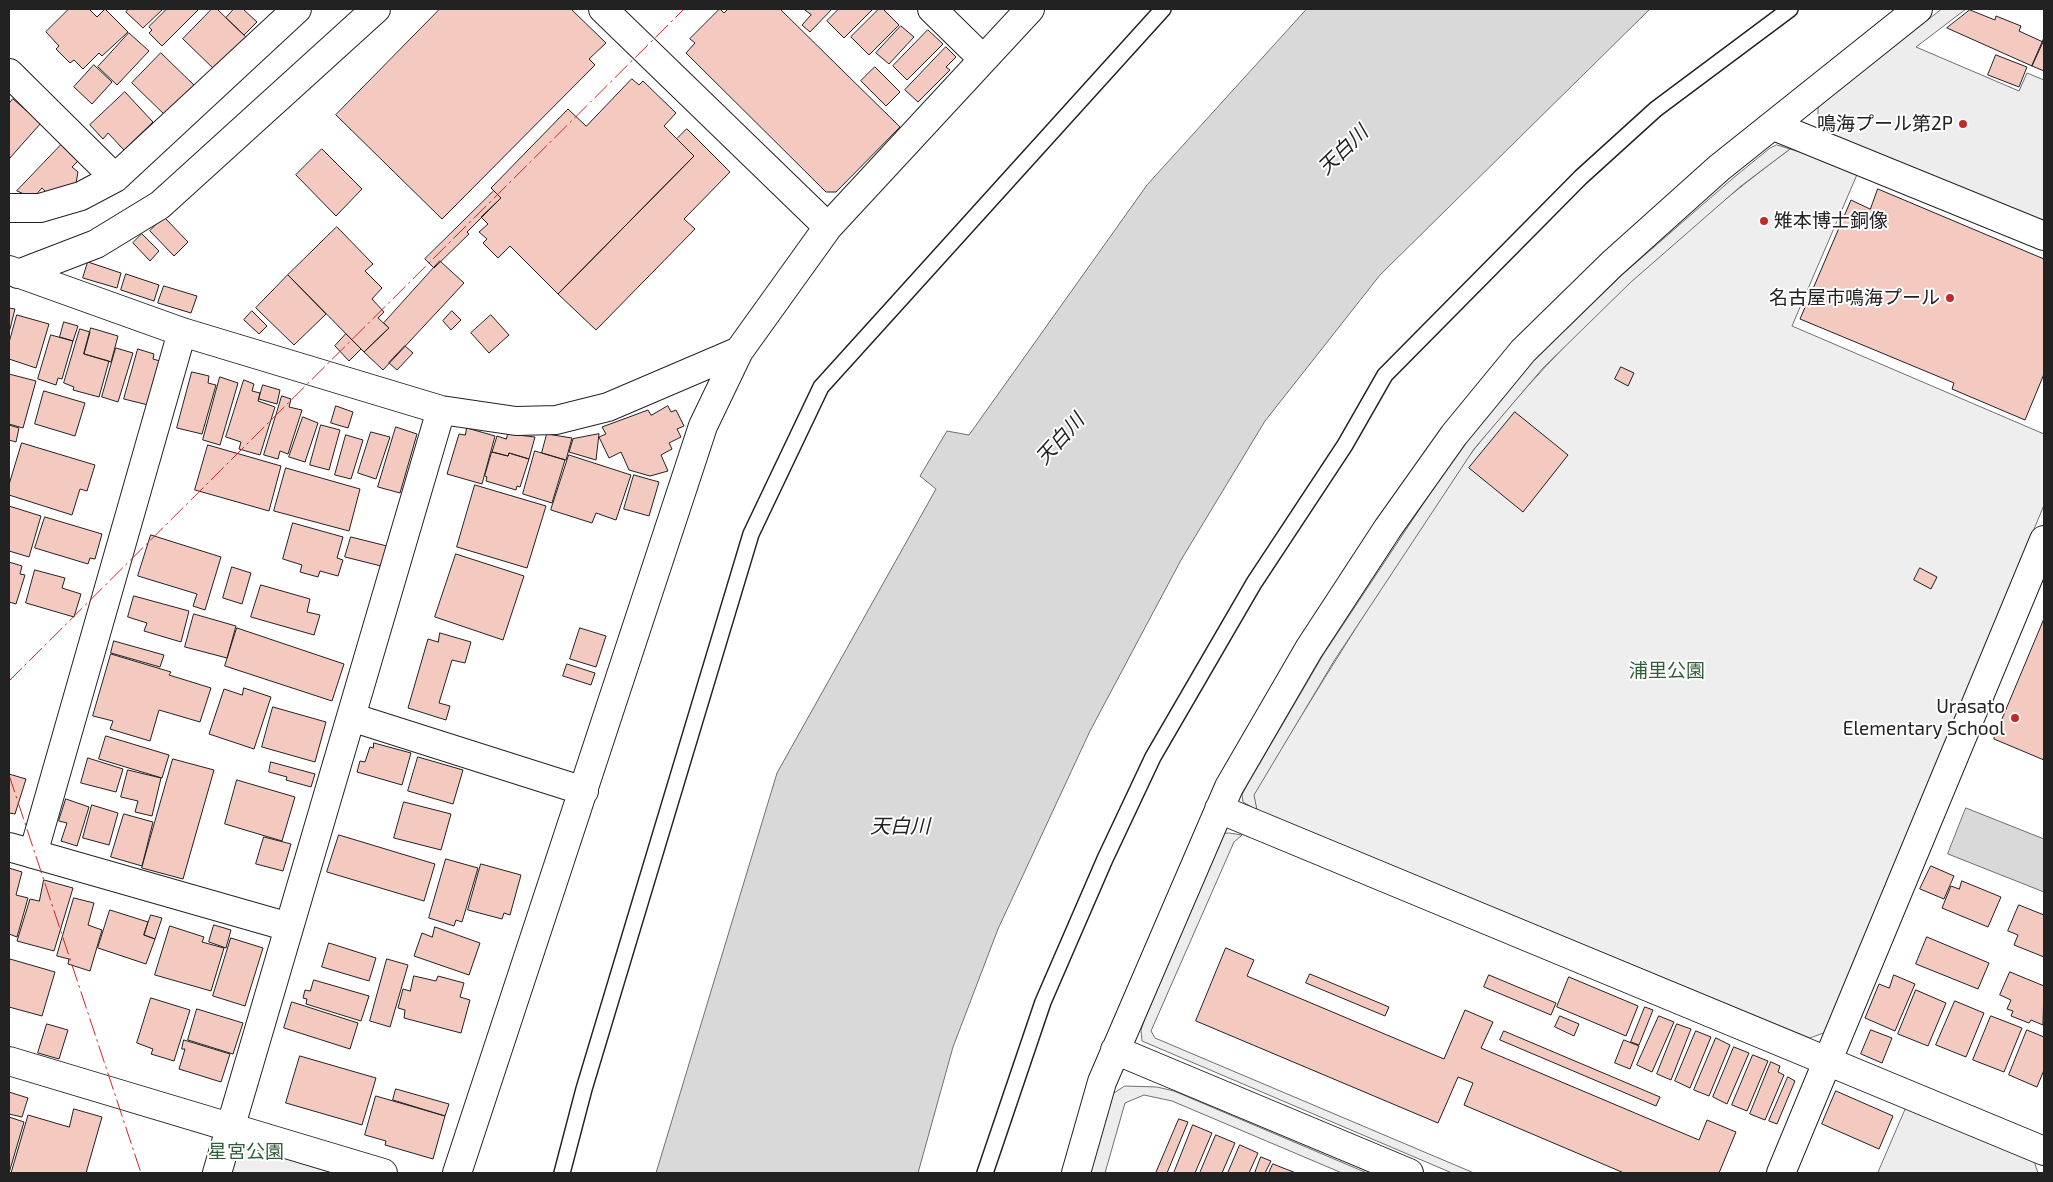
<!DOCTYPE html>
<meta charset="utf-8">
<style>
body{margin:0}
#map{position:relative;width:2053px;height:1182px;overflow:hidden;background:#fff;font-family:"Exo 2",sans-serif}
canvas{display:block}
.frame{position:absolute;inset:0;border:10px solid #222;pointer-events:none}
</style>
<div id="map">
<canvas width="2053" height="1182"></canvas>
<div class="frame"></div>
</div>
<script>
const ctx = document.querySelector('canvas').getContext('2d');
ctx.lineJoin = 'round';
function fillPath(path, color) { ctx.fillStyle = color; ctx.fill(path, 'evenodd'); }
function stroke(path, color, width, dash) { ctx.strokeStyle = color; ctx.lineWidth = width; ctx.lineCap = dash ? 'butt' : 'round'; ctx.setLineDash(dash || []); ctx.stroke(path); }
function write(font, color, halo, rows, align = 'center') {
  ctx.font = font + ' "Exo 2","Noto Sans JP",sans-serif'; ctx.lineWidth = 4; ctx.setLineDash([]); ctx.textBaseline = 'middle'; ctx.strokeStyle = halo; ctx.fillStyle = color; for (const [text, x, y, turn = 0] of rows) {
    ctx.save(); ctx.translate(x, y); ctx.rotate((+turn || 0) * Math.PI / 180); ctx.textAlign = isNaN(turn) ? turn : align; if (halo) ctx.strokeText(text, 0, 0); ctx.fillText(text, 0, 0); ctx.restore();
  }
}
const green = new Path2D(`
 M 1790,149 L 1859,170 L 1792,326 L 2044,434 L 2044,505 L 1826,1032 L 1810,1038 L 1257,810 L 1253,795 C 1300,717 1348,640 1397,563 C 1422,525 1447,483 1476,447 C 1566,335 1675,235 1790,149 Z
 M 231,1126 L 383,1173 L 217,1173 Z`);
const parking = new Path2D(`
 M 1942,9 L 1966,9 L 1916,47 L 2019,91 L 2027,73 L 2044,80 L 2044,225 L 1839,139 L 1827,132 L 1818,119 L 1818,107 L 1823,102 Z
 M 1777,145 L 1790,149 L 1741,186 L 1631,282 L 1543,368 L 1474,449 L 1334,661 L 1254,795 L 1257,810 L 1243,802 L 1242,795 L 1246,787 L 1323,655 L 1464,442 L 1532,362 L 1623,274 L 1732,179 L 1770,148 Z
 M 1229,833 L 1242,835 L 1234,842 L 1151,1031 L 1155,1038 L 1474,1173 L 1452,1173 L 1142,1041 L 1141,1030 L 1144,1021 L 1222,834 Z
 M 1125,1086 L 1157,1087 L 1174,1091 L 1367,1173 L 1342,1173 L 1172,1101 L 1144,1095 L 1125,1103 L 1105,1173 L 1090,1173 L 1113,1094 Z
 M 1906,1108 L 2034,1161 L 2038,1173 L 1878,1173 Z`);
const water = new Path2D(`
 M 1307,9 L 1650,9 L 1380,275 L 1265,421 L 1181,560 L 1090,731 L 998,929 L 953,1047 L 918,1173 L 656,1173 L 777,773 L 936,489 L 920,476 L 947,431 L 969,435 L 1147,185 Z
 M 1966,808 L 2044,839 L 2044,892 L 1948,854 Z`);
const building = new Path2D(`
 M 69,9 L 89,9 L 97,17 L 105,9 L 128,32 L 102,56 L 99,53 L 83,69 L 74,60 L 70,63 L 56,49 L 59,46 L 46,32 Z
 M 129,9 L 163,9 L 143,28 L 126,12 Z
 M 167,9 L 199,9 L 162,46 L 149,33 L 152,30 L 149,27 Z
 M 212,9 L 217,9 L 248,39 L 217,72 L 183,39 Z
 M 234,9 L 243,9 L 257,22 L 244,35 L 226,18 Z
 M 440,9 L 571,9 L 606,43 L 589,59 L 595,65 L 442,219 L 336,115 Z
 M 720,9 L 724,13 L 728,9 L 780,9 L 900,127 L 836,192 L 826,192 L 686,53 L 695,43 L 690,39 Z
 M 804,9 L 832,9 L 810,32 L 802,25 L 811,15 Z
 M 839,9 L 873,9 L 844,38 L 827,21 Z
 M 879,9 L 883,9 L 899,25 L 869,55 L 851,37 Z
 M 1970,10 L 1995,20 L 1996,16 L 2021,26 L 2019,31 L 2043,42 L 2032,66 L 1947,28 Z
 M 901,26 L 914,37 L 889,64 L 876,53 Z
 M 928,30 L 943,44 L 907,80 L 893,66 Z
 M 129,33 L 149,51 L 117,85 L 98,67 Z
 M 2044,38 L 2044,71 L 2032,66 Z
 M 946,47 L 956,57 L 946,67 L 950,70 L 918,102 L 905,90 Z
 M 161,53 L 198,89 L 169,119 L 132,83 Z
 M 1996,55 L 2027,67 L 2019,87 L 1988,75 Z
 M 94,65 L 112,82 L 92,104 L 74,87 Z
 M 875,67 L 900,92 L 886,106 L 861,81 Z
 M 632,79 L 639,85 L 643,81 L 676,113 L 664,126 L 694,156 L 558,294 L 510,246 L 498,258 L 483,243 L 487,239 L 479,232 L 488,224 L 481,217 L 501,198 L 491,188 L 568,109 L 586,126 Z
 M 125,92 L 153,122 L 124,150 L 108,133 L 103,139 L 90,125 Z
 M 13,99 L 41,123 L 9,159 L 9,104 Z
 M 687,129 L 730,172 L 684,219 L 695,229 L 596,330 L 558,294 L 694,156 L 677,139 Z
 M 61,145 L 78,161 L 72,167 L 78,172 L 75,189 L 49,195 L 42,188 L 33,198 L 17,191 Z
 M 322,149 L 362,189 L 336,216 L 296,175 Z
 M 1878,189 L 2044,259 L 2044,374 L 2025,420 L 1952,389 L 1954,383 L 1800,319 L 1851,200 L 1870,209 Z
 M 494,191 L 501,198 L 467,232 L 469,234 L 434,268 L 425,259 Z
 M 164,217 L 188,242 L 174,256 L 150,231 Z
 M 337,227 L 373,264 L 365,271 L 382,288 L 372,299 L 384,312 L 378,318 L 389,328 L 364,352 L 288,275 Z
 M 142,234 L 159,251 L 150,261 L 133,243 Z
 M 440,261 L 464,283 L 383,370 L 364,352 L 389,328 L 384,323 Z
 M 88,262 L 121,273 L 117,288 L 83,278 Z
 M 126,274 L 159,285 L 154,301 L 121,290 Z
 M 288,275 L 326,314 L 294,345 L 256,308 Z
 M 164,286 L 197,296 L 191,313 L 158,303 Z
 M 9,308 L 15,309 L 9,333 Z
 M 252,311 L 267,326 L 259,334 L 244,320 Z
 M 452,311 L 461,320 L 451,330 L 443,321 Z
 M 17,315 L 49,324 L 36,368 L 9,359 L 9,343 Z
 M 491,315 L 509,335 L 489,353 L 471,333 Z
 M 64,322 L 78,326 L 73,341 L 60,337 Z
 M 91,328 L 118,336 L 111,362 L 84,354 Z
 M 80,329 L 90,332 L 84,354 L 109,361 L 99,397 L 73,390 L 74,387 L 64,383 Z
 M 346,334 L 361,349 L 349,361 L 335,346 Z
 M 51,335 L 73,341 L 62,379 L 58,378 L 56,385 L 38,379 Z
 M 405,346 L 413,353 L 397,370 L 389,363 Z
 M 116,348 L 133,353 L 118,402 L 102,397 Z
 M 138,349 L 154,354 L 153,359 L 160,361 L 148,405 L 124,399 Z
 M 1621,367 L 1634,373 L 1628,386 L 1615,379 Z
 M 192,372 L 209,376 L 208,383 L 216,385 L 202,434 L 177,428 Z
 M 9,374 L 36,381 L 23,428 L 9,424 Z
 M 220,377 L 238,383 L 220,445 L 203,440 Z
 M 244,380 L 254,384 L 252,391 L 260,393 L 258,401 L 275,407 L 260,455 L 239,449 L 241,442 L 226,437 Z
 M 263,385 L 280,390 L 277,404 L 259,399 Z
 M 44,391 L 85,403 L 75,436 L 35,424 Z
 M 282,396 L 291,399 L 289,407 L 302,410 L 288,454 L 280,451 L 278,459 L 264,455 Z
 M 336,406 L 353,412 L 348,428 L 331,423 Z
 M 668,406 L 671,412 L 676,410 L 684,426 L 677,429 L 681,437 L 669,443 L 672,449 L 661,455 L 668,471 L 650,476 L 629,470 L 621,452 L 609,458 L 599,437 L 606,434 L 602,427 L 648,410 L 651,415 Z
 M 1515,412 L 1568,455 L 1523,512 L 1469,468 Z
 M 303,417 L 318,423 L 305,462 L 289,457 Z
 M 9,425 L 19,428 L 16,442 L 9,440 Z
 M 321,425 L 340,430 L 329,470 L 310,465 Z
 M 396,427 L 417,434 L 400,493 L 378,487 Z
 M 467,428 L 495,436 L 482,484 L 447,474 L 459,434 L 465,435 Z
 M 371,432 L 390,437 L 376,479 L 358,473 Z
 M 508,434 L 535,437 L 529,459 L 509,453 L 508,456 L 492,452 L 497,436 L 506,439 Z
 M 547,434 L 572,438 L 566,460 L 542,453 Z
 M 599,434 L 596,460 L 569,452 L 573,439 Z
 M 346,435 L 363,440 L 351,479 L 335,475 Z
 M 22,443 L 95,465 L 87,491 L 80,489 L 72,515 L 9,495 L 9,485 Z
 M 208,445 L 281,466 L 269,511 L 195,490 Z
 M 535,451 L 565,460 L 552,503 L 523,494 Z
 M 492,452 L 508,456 L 509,453 L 529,459 L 520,487 L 517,486 L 516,490 L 486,481 L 487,477 L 485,476 Z
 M 569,455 L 631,475 L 616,520 L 596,513 L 592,523 L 551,510 Z
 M 286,468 L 360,489 L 349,531 L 274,511 Z
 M 634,475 L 659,482 L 649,516 L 624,509 Z
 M 475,485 L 546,506 L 527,568 L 457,547 Z
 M 9,506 L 41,516 L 29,557 L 9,551 Z
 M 45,517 L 102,534 L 95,559 L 90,558 L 88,564 L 35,548 Z
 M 293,523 L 343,537 L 337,558 L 343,560 L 338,576 L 320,571 L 318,577 L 300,572 L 302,565 L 283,559 Z
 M 151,535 L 221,557 L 205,610 L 193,606 L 197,594 L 138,576 Z
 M 351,537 L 387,546 L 381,566 L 345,557 Z
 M 456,554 L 524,576 L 503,640 L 435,617 Z
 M 9,562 L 22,566 L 20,574 L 25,575 L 16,604 L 9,602 Z
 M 232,567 L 251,573 L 242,604 L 223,598 Z
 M 1920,568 L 1937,577 L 1931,589 L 1914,580 Z
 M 35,570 L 65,578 L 62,588 L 81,594 L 74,617 L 26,603 Z
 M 261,585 L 310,599 L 307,612 L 320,615 L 314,635 L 251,617 Z
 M 134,596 L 189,611 L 181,642 L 144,631 L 147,623 L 128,617 Z
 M 194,614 L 236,626 L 227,658 L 185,647 Z
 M 2044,619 L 2044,760 L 1994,739 Z
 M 237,628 L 344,664 L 332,701 L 225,666 Z
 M 580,628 L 606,636 L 596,667 L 570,659 Z
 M 440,633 L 471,642 L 465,663 L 452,660 L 439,703 L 450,706 L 446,720 L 408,708 L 428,639 L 438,642 Z
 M 114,641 L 164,655 L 160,667 L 111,653 Z
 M 111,654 L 171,672 L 169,675 L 211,688 L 200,722 L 159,710 L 150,741 L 110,729 L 113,721 L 93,716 Z
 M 567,664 L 595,673 L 591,685 L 563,676 Z
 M 244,688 L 271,697 L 254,749 L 209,734 L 224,689 L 242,695 Z
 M 273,707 L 326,722 L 315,762 L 262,747 Z
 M 106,736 L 169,755 L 162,778 L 99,759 Z
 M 374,743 L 411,753 L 402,785 L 357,772 L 360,761 L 365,762 L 370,747 L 373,748 Z
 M 418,757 L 463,770 L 453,804 L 408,791 Z
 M 88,758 L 123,769 L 116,792 L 81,783 Z
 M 173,759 L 214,770 L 183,879 L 142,868 Z
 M 271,762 L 315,774 L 311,787 L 286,780 L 287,777 L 269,772 Z
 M 128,770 L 161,778 L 152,816 L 135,812 L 138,801 L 121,797 Z
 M 9,774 L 26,779 L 15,814 L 9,813 Z
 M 237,780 L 295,797 L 282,841 L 225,824 Z
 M 66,799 L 89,807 L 77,846 L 61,841 L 67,823 L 59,821 Z
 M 404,802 L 451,814 L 441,850 L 394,838 Z
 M 92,805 L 118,813 L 109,845 L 83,838 Z
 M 124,814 L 153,822 L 142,866 L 111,857 Z
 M 339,835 L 435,864 L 424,901 L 327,872 Z
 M 264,837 L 291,844 L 283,871 L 256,864 Z
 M 446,859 L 478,868 L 462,922 L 456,920 L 454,926 L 429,918 Z
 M 481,864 L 521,875 L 510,915 L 504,913 L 502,919 L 468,910 Z
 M 1931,866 L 1954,876 L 1944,899 L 1920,889 Z
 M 9,868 L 22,872 L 16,895 L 28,898 L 17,937 L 9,934 Z
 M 44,880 L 73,888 L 54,951 L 17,941 L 30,899 L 39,901 Z
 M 1962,881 L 2001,897 L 1988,927 L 1942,908 L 1951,886 L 1959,889 Z
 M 74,898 L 94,903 L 88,925 L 102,930 L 90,971 L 68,964 L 69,959 L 57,956 Z
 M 2019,905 L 2044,915 L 2044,957 L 2014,945 L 2018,935 L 2008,931 Z
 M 110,910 L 148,922 L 144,935 L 155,939 L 146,964 L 98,948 Z
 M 151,915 L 162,918 L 155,939 L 144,935 Z
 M 214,925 L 231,930 L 226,948 L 209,942 Z
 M 170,926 L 204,937 L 202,942 L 224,948 L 211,991 L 155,975 Z
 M 435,927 L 480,943 L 469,975 L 414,956 L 422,933 L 432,937 Z
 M 1927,937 L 1989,963 L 1978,989 L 1916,964 Z
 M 231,938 L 263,948 L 245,1006 L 213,996 Z
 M 329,943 L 376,958 L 369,981 L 322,967 Z
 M 1226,948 L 1254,960 L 1247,976 L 1444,1059 L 1465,1010 L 1493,1022 L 1481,1048 L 1699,1140 L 1707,1120 L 1736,1132 L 1719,1173 L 1624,1173 L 1464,1105 L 1473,1083 L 1458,1077 L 1438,1123 L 1196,1021 Z
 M 10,959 L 55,972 L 42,1016 L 9,1007 Z
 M 387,959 L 408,965 L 390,1027 L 370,1021 Z
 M 2010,972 L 2044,986 L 2043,1025 L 2031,1020 L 2029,1023 L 2011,1016 L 2013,1011 L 2007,1009 L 2011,1000 L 2000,995 Z
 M 1310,974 L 1389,1007 L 1385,1016 L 1306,983 Z
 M 1489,975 L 1556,1003 L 1551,1015 L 1484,987 Z
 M 1894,975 L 1915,984 L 1895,1031 L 1865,1018 L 1879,984 L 1889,988 Z
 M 414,976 L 436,981 L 438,976 L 464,983 L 460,997 L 470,1000 L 461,1033 L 404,1018 L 405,1010 L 398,1008 L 403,989 L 410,991 Z
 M 1569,977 L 1638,1006 L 1626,1036 L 1557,1007 Z
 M 314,980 L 369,996 L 361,1021 L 306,1004 L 307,999 L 303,998 L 305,990 L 310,991 Z
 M 1916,990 L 1946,1003 L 1928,1046 L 1898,1034 Z
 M 151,998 L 190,1010 L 174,1061 L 151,1054 L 153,1049 L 137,1043 Z
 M 1955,1001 L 1984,1013 L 1966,1057 L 1936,1045 Z
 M 292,1002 L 358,1023 L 350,1049 L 284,1028 Z
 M 1645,1007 L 1653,1010 L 1639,1045 L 1631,1042 Z
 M 197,1009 L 243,1023 L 233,1054 L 188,1040 Z
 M 1560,1016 L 1579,1024 L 1574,1036 L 1555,1027 Z
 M 1659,1016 L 1674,1022 L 1652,1072 L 1637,1065 Z
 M 1991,1016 L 2022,1028 L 2004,1072 L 1973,1060 Z
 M 47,1024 L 68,1030 L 59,1059 L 38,1053 Z
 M 1677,1024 L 1691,1029 L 1671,1080 L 1657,1074 Z
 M 1871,1030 L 1892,1038 L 1882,1063 L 1861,1054 Z
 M 2027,1030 L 2044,1037 L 2044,1070 L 2037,1087 L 2009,1075 Z
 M 1504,1031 L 1660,1097 L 1656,1106 L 1500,1040 Z
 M 1696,1031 L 1711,1037 L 1690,1088 L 1675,1081 Z
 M 1716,1038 L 1730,1045 L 1709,1096 L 1694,1090 Z
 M 184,1040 L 230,1054 L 221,1082 L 179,1069 L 185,1049 L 182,1049 Z
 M 1624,1040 L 1639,1046 L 1630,1069 L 1615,1063 Z
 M 1734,1047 L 1749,1053 L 1727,1104 L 1713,1097 Z
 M 1753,1055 L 1768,1061 L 1747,1111 L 1732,1105 Z
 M 300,1056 L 376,1078 L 362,1125 L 286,1103 Z
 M 1771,1062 L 1780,1066 L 1778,1072 L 1784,1075 L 1765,1120 L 1750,1114 Z
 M 1788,1077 L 1795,1081 L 1777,1124 L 1769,1121 Z
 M 396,1089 L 449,1104 L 445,1116 L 393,1100 Z
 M 1836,1091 L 1893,1116 L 1879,1149 L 1822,1124 Z
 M 9,1092 L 28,1098 L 22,1117 L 9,1114 Z
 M 376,1096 L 445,1116 L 433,1159 L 385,1145 L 386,1141 L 365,1135 Z
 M 74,1109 L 102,1117 L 86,1173 L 11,1173 L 28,1115 L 69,1127 Z
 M 9,1117 L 24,1122 L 9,1173 Z
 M 1179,1119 L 1188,1122 L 1167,1173 L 1156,1173 Z
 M 1193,1125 L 1212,1133 L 1195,1173 L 1174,1173 Z
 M 1216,1135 L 1235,1143 L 1222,1173 L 1200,1173 Z
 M 1240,1145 L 1258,1153 L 1249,1173 L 1228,1173 Z
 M 1261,1157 L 1271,1161 L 1265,1173 L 1255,1173 Z
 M 1273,1164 L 1296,1173 L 1269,1173 Z`);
const lane = new Path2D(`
 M 562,1173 L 584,1089 L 751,534 L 821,387 L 1163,9
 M 985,1173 L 1043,1002 L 1105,859 L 1153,757 L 1254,583 L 1345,445 L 1385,375 L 1581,177 L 1656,109 L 1790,9`);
const street = new Path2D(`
 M 603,9 L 828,227
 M 932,9 L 983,59
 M 9,73 L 115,178
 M 1774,126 L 2044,236
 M 9,208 L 40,208 L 81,196 L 115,178 L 297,9
 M 9,270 L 182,332 L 441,410 L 516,421 L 556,420 L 608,407 L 739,351
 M 18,274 L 96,244 L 160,205 L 376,9
 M 351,717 L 584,791
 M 1219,809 L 2044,1151
 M 9,847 L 289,927
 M 33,854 L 182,332
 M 1115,1050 L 1409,1173
 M 9,1061 L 383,1173
 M 217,1173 L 441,410
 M 457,1173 L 703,426 L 739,351 L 828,227 L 1030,9
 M 1076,1173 L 1102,1082 L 1229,787 L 1309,649 L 1388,528 L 1454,435 L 1523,351 L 1612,264 L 1719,168 L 1918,9
 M 1781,1173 L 2044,540`);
const power = new Path2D(`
 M 9,681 L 684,9
 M 9,775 L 141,1173`);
const markers = [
 [1963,124,5,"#c62828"],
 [1764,221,5,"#c62828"],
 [1950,298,5,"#c62828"],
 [2015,718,5,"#c62828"]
];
const poiNames = [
 ["鳴海プール第2P",1953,124],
 ["雉本博士銅像",1774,221,"left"],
 ["名古屋市鳴海プール",1940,298],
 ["Urasato",2005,707],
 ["Elementary School",2005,729]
];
const parkNames = [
 ["浦里公園",1667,671],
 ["星宮公園",246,1152]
];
const waterNames = [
 ["天白川",1343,150,-44],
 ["天白川",1060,439,-48],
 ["天白川",900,826]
];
fillPath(green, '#eee');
stroke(green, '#6f6f6f', 1);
fillPath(parking, '#ededed');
stroke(parking, '#6f6f6f', 1);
fillPath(water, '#d9d9d9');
stroke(water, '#6f6f6f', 1);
fillPath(building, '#f3c9c0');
stroke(building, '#222', 1);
stroke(lane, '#222', 18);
stroke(street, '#222', 30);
stroke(lane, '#fff', 15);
stroke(street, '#fff', 28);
stroke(power, '#c62828', 1, [18, 4, 2.5, 4]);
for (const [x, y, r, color] of markers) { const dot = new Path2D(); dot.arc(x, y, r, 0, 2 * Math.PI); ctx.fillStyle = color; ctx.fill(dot); stroke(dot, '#fff', 2); }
write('19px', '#222', '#fff', poiNames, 'right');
write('19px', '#2f5e38', '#fff', parkNames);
write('italic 20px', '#222', '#fff', waterNames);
</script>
